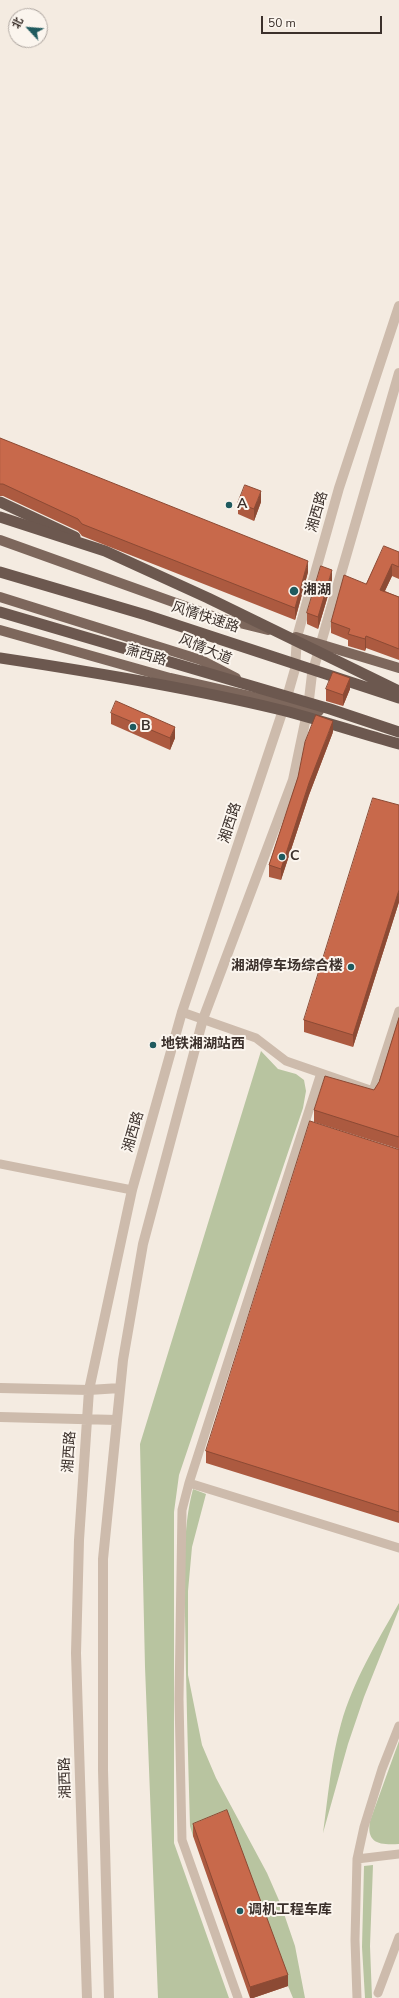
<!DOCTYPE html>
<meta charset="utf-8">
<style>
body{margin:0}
#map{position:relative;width:399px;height:1998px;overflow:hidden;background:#f4ebe1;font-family:"Nunito Sans","Noto Sans SC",sans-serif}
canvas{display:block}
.north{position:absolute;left:8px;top:8px;width:40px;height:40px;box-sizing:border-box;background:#fbf5ee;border:1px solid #aea6a0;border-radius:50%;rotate:296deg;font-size:11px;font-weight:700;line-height:16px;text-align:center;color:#3b302b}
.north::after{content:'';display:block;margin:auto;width:14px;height:18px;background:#1f5a5e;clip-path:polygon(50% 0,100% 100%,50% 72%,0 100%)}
.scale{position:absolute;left:261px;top:16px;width:121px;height:18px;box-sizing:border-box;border:2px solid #3b302b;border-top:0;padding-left:5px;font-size:12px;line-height:14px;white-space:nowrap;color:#3b302b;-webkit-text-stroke:3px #fbf5ee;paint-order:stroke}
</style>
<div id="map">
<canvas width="399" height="1998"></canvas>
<div class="north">北</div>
<div class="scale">50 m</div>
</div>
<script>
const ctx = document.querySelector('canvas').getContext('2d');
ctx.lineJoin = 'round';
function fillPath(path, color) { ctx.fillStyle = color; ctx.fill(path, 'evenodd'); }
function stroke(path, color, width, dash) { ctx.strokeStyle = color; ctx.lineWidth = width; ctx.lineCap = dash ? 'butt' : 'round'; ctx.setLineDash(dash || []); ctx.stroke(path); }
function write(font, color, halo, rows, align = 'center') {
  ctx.font = font + ' "Nunito Sans","Noto Sans SC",sans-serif'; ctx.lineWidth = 4; ctx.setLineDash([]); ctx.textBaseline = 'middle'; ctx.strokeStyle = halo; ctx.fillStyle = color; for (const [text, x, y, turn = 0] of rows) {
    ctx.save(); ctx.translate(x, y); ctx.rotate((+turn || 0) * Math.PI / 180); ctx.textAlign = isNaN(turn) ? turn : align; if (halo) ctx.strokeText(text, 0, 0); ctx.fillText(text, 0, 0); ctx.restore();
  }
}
const green = new Path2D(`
 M 261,1051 L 278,1069 L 296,1074 L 304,1080 L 306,1091 L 303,1108 L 179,1475 L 174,1512 L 174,1843 L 229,1998 L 158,1998 L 145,1667 L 140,1444 Z
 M 193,1489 L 206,1494 L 192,1547 L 188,1591 L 188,1675 L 202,1745 L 216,1778 L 267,1873 L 281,1905 L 295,1946 L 305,1998 L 293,1998 L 288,1986 L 193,1836 L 190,1826 C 188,1756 186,1686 185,1616 C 185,1574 182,1530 193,1489 Z
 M 399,1603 L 399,1609 L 364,1697 L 348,1744 L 323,1833 C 328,1797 331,1759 341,1724 C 353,1681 377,1642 399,1603 Z
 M 399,1741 L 399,1844 C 380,1845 366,1844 370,1821 Z
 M 373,1865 L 370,1946 L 372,1998 L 365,1998 L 362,1947 L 364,1866 Z`);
const service = new Path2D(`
 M 182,1012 L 256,1038 L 286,1061 L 373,1091 L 399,1011
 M 0,1164 L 132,1190
 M 189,1483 L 399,1548
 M 357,1859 L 399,1854
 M 378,1993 L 399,1937
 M 238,1998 L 182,1840 L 179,1699 L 182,1510 L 189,1483 L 321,1073
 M 357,1998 L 355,1940 L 357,1859 L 364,1827 L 382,1769 L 399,1726`);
const tertiary = new Path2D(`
 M 0,1388 L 89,1390 L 120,1388
 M 0,1417 L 117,1420
 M 87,1998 L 76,1653 L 79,1540 L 89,1390 L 132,1190 L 182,1012 L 285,704 L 295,669 L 297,637 L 339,488 L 399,306
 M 109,1998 L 103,1770 L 103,1559 L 123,1360 L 143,1244 L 203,1019 L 293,780 L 308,708 L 312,674 L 399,373`);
const primary = new Path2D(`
 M 0,540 L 215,617 L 268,630
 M 0,597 L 201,660 L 236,678
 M 0,630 L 170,678 L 271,701
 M 296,637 L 399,668
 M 264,693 L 285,704 L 319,711`);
const trunk = new Path2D(`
 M 0,502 L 75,537`);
const trunkBridge = new Path2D(`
 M 0,517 L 105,551 L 208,598 L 399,691
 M 0,572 L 146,615 L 399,698
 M 0,612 L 330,709 L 399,732
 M 0,658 C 93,672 185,687 277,709 C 318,719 358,733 399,744`);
const wall = new Path2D(`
 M 0,438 L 308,572 L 295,620 L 82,536 L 78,531 L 3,496 L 0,496 Z
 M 261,502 L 254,521 L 238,514 L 238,503 Z
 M 399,552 L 399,579 L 392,576 L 385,591 L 399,597 L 399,660 L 366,648 L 365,651 L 348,646 L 348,640 L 331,633 L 331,622 L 366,584 Z
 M 332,582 L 318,629 L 307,624 L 307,613 Z
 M 326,689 L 350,689 L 343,706 L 326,701 Z
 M 111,713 L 175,738 L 170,750 L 111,724 Z
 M 333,732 L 309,795 L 281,880 L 269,877 L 269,865 L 298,777 Z
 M 399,805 L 399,902 L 353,1047 L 304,1032 L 304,1020 Z
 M 399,1018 L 399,1149 L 314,1122 L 314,1110 L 374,1090 L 379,1082 Z
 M 397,1149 L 399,1149 L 399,1523 L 206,1463 L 206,1451 Z
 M 193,1824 L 288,1986 L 253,1998 L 250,1998 L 193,1836 Z`);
const shadedWall = new Path2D(`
 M 261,491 L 261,502 L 254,521 L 254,509 Z
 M 308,561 L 308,572 L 295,620 L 295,608 Z
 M 392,564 L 392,576 L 380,601 L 380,590 Z
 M 332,570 L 332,582 L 318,629 L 318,617 Z
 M 366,636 L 366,648 L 365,651 L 365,639 Z
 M 350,678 L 350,689 L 343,706 L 343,695 Z
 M 333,721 L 333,732 L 309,795 L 281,880 L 281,869 L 309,783 Z
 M 175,727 L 175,738 L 170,750 L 170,738 Z
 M 399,890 L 399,902 L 353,1047 L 353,1035 Z
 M 288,1975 L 288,1986 L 253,1998 L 250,1998 L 250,1987 Z`);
const building = new Path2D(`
 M 0,438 L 308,561 L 295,608 L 82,524 L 78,519 L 3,484 L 0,484 Z
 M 245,485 L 261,491 L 254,509 L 238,503 Z
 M 384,546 L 399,552 L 399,567 L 392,564 L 380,590 L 399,597 L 399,649 L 366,636 L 365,639 L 348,634 L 350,629 L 331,622 L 344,575 L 366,584 Z
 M 321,566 L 332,570 L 318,617 L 307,613 Z
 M 333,672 L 350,678 L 343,695 L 326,689 Z
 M 116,701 L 175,727 L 170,738 L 111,713 Z
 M 316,715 L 333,721 L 309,783 L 281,869 L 269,865 L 298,777 L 305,742 Z
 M 373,798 L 399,805 L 399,890 L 353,1035 L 304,1020 Z
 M 399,1018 L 399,1137 L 314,1110 L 325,1076 L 374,1090 L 379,1082 Z
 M 310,1121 L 397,1149 L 399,1149 L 399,1512 L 206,1451 Z
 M 227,1810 L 288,1975 L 250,1987 L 193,1824 Z`);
const markers = [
 [229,505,4,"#1f5a5e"],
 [294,591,5,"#1f5a5e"],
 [133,727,4,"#1f5a5e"],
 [282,857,4,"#1f5a5e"],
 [351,967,4,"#1f5a5e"],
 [153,1045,4,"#1f5a5e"],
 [240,1911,4,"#1f5a5e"]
];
const poiNames = [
 ["A",237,505],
 ["湘湖",303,591],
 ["B",141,727],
 ["C",290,857],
 ["湘湖停车场综合楼",343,967,"right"],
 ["地铁湘湖站西",161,1045],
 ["调机工程车库",248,1911]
];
const streetNames = [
 ["湘西路",318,512,-74],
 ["风情快速路",205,618,18],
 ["风情大道",205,650,23],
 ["萧西路",146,656,16],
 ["湘西路",231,823,-72],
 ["湘西路",134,1132,-74],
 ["湘西路",70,1452,-86],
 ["湘西路",66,1778,-92]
];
fillPath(green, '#b8c4a0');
stroke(service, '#cdbbac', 9);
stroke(tertiary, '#cdbbac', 10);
stroke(primary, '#7d675c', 10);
stroke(trunk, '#6c584f', 11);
stroke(trunkBridge, '#6c584f', 11);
fillPath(wall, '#ac5a40');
fillPath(shadedWall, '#8c4a34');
fillPath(building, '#c8694b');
stroke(building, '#8c4a34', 1);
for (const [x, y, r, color] of markers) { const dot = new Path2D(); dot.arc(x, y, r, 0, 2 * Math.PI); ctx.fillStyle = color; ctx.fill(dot); stroke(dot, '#fbf5ee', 1.5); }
write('bold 14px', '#3b302b', '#fbf5ee', poiNames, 'left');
write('14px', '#3b302b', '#fbf5ee', streetNames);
</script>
